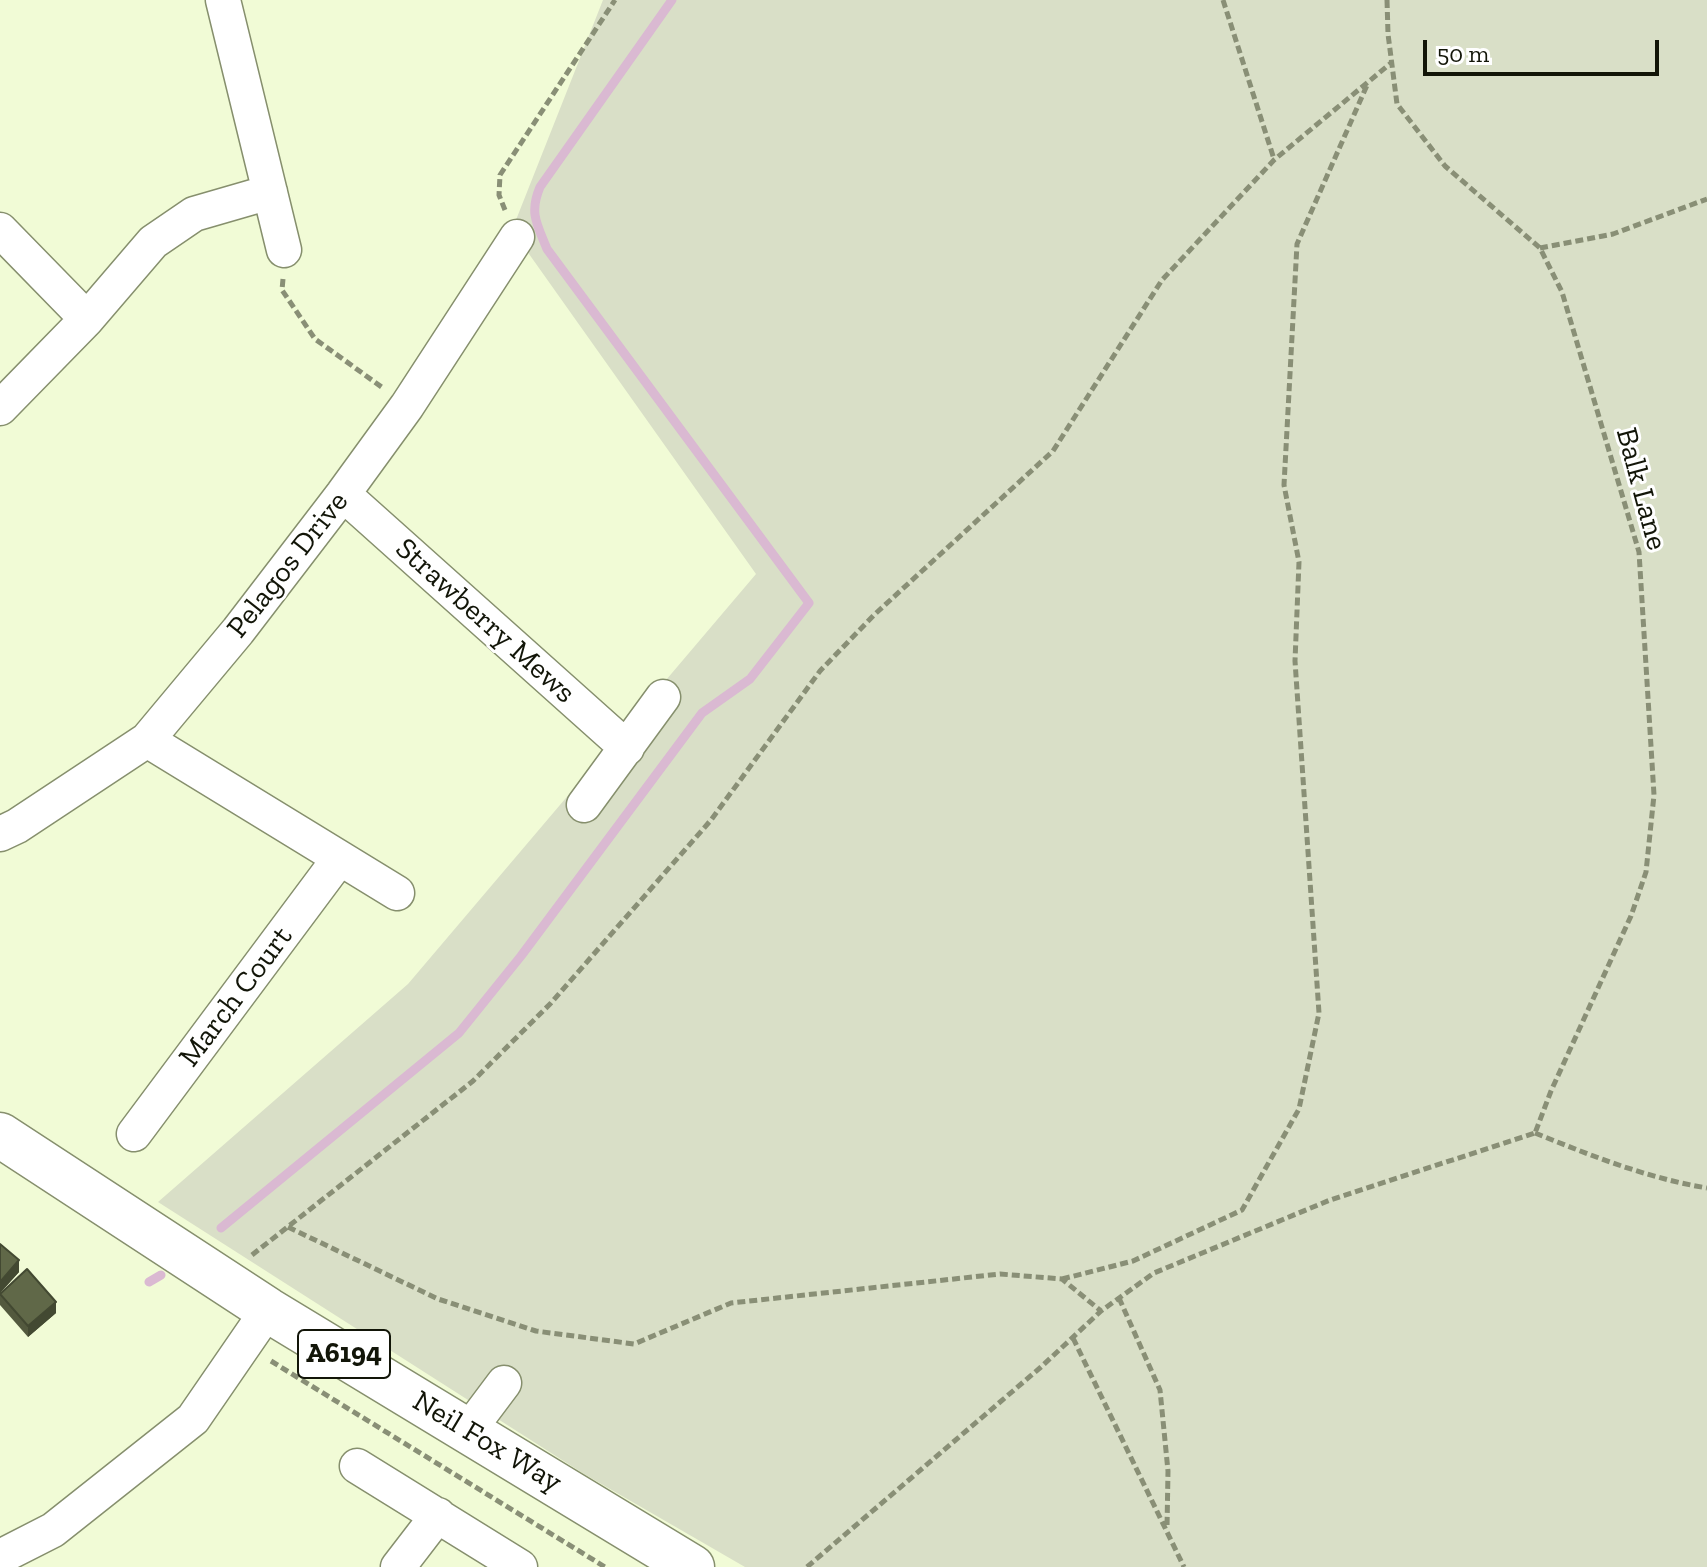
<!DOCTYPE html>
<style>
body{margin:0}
#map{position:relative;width:1707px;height:1567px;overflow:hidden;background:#f1fbd6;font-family:"Zilla Slab",serif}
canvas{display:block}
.scale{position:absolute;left:1423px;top:40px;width:236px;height:36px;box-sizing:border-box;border:4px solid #121508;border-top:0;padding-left:10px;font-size:24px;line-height:28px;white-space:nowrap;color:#121508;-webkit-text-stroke:6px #fff;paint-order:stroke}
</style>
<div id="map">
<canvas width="1707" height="1567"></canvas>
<div class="scale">50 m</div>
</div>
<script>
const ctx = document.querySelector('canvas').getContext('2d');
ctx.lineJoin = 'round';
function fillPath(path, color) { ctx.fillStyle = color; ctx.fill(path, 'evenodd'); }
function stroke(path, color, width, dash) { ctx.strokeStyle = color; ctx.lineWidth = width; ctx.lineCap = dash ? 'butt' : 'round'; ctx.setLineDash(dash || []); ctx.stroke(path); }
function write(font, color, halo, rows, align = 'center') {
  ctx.font = font + ' "Zilla Slab",serif'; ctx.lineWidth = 6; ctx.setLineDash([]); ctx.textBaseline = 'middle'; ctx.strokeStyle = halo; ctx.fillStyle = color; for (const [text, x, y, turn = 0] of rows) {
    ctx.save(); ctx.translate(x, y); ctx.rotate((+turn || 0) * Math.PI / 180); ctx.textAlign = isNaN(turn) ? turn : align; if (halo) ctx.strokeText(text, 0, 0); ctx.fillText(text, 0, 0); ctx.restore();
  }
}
const green = new Path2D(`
 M 603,0 L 1707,0 L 1707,1567 L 745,1567 L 584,1474 L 158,1202 L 408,984 L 756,574 L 512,230 Z`);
const stream = new Path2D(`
 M 221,1228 L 459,1033 L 521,956 L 702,713 L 750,679 L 809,603 L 547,249 C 537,224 529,213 540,187 L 672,0
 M 149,1282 L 161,1275`);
const path = new Path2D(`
 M 1223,0 L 1274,159
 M 1387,0 L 1388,34 L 1397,104 L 1445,166 L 1540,248 L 1562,292 L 1639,552 L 1654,795 L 1646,872 L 1631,916 L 1551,1091 L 1535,1133
 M 505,210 L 499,195 L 500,175 L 615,0
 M 1540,248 L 1613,234 L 1707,199
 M 283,279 L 282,290 L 315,339 L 383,388
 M 1535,1133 C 1592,1156 1647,1178 1707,1188
 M 288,1227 L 438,1299 L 536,1331 L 634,1344 L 731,1303 L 1000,1274 L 1062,1279 L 1101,1311
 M 252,1255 L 473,1081 L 551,1003 L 711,820 L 820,671 L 874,615 L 1053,451 L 1162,280 L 1274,160 L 1391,63
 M 1062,1279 L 1133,1261 L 1242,1210 L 1299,1109 L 1319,1013 L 1295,661 L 1299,562 L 1284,485 L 1297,244 L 1368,83
 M 1119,1298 L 1160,1390 L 1168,1471 L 1167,1528
 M 1073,1338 L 1184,1567
 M 271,1361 L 605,1567
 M 807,1567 L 1041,1367 L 1101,1311 L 1154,1273 L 1330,1200 L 1535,1133`);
const minor = new Path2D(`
 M 223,0 L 284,250
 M 0,230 L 87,319
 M 0,408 L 87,319 L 153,242 L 194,214 L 270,192
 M 343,494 L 627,748
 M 147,740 L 397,893
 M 584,805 L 663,697
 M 0,834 L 17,826 L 147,740 L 238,631 L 343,494 L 407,406 L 517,237
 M 134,1134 L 339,859
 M 468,1431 L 504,1383
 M 357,1466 L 520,1567
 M 0,1557 L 53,1530 L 193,1419 L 268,1310
 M 398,1567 L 438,1515`);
const primary = new Path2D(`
 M 0,1135 L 268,1310 L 692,1567`);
const wall = new Path2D(`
 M 0,1244 L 19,1272 L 1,1292 L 56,1313 L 28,1337 L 0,1305 Z`);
const shadedWall = new Path2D(`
 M 19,1260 L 19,1272 L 0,1293 L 0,1282 Z
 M 56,1302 L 56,1313 L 28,1337 L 28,1326 Z`);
const building = new Path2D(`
 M 0,1244 L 19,1260 L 0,1282 Z
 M 27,1269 L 56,1302 L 28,1326 L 0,1294 Z`);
const shields = [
 [344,1354,92]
];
const shieldNames = [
 ["A6194",344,1354]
];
const streetNames = [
 ["Balk Lane",1641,489,75],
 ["Pelagos Drive",288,565,-52],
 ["Strawberry Mews",485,621,42],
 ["March Court",236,997,-53],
 ["Neil Fox Way",487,1442,31]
];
fillPath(green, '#d9dfc7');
stroke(stream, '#dab9d2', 9);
stroke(minor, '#868f6d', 37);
stroke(primary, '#868f6d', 47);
stroke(path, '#898f76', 5, [8, 4]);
stroke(minor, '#fff', 34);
stroke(primary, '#fff', 44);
fillPath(wall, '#53593e');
fillPath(shadedWall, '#434932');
fillPath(building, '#606848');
stroke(building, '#434932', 2);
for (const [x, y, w] of shields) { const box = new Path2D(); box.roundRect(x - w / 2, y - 24, w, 48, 6); ctx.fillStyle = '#fff'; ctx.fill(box); stroke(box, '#121508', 2); }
write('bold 28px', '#121508', null, shieldNames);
write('30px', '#121508', '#fff', streetNames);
</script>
